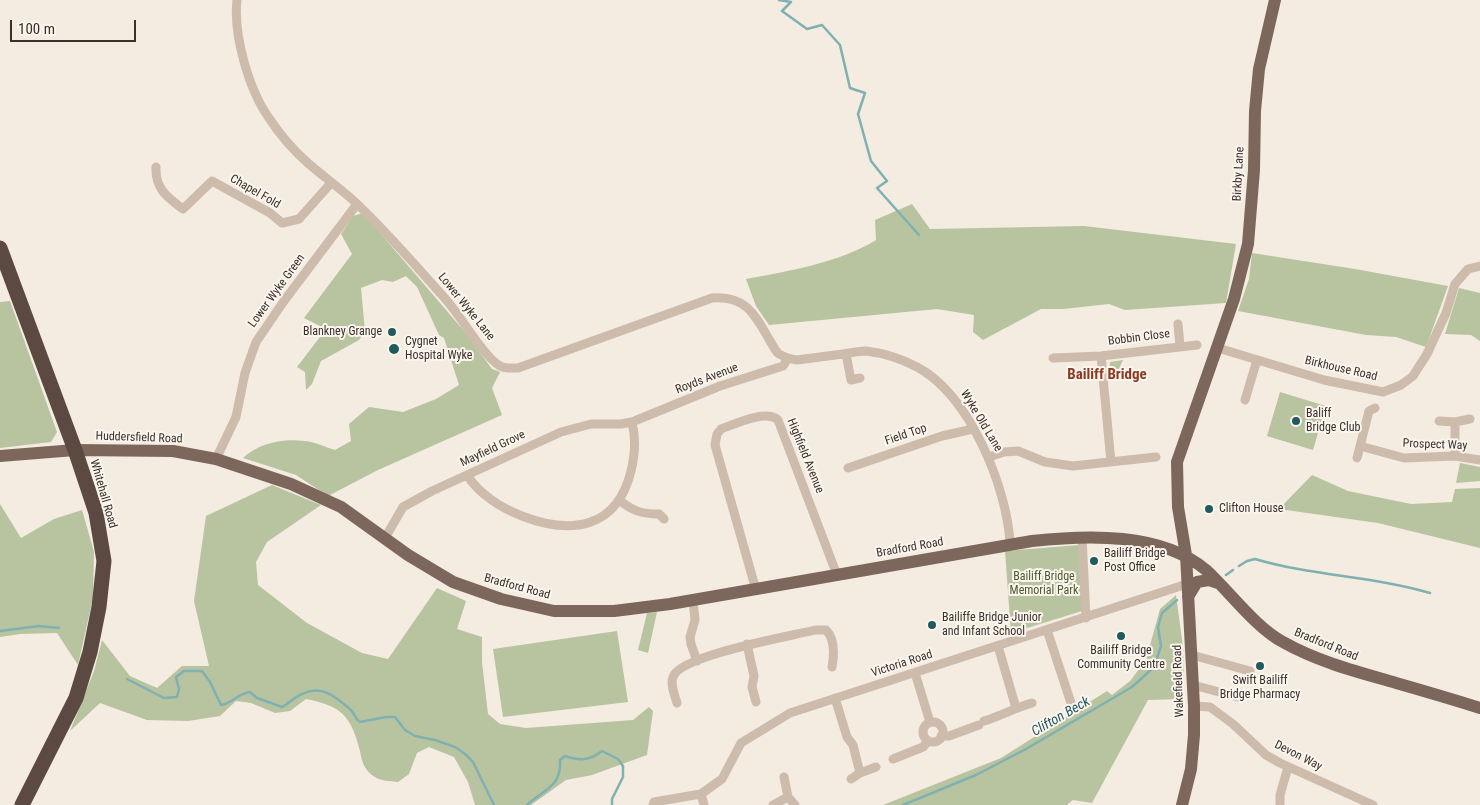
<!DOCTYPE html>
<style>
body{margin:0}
#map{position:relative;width:1480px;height:805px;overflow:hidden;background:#f4ebe1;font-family:"Roboto Condensed",sans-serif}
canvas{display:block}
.scale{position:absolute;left:10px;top:20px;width:126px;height:22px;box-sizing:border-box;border:2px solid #3b302b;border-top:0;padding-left:6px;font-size:15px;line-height:18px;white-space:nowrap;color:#3b302b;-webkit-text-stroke:4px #fbf5ee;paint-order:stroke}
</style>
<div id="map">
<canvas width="1480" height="805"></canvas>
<div class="scale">100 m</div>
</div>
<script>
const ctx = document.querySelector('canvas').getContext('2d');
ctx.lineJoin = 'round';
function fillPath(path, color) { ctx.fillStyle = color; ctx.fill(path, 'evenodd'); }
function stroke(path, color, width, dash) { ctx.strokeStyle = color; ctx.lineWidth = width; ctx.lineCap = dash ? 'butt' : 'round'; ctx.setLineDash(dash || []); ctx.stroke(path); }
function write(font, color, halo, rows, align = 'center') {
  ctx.font = font + ' "Roboto Condensed",sans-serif'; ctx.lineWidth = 4; ctx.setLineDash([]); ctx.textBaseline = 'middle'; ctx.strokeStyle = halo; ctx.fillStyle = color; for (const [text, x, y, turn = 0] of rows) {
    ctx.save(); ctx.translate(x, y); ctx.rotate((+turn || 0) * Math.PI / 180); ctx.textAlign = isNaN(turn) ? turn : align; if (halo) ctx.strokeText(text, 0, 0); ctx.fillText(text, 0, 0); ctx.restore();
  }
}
const green = new Path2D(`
 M 912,204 L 930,229 L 1084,226 L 1236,244 L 1226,303 L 1125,310 L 1109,304 L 1063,309 L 1041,309 L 983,340 L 973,332 L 974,315 L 937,309 L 769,325 L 756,306 L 746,279 C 789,271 838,263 876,240 L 875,220 Z
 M 363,213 L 464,331 L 492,369 L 500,372 L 492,388 L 502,415 L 378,470 L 328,496 L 296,475 L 243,458 C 258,443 284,438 305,441 C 315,442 325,447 335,450 L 351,441 L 349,424 L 369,407 L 403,412 L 436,399 L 459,385 L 444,338 L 439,335 L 417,287 L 406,276 L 393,282 L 382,280 L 361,288 L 365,331 L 359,340 L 321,361 L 312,384 L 306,390 L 305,372 L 297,367 L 326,329 L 304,318 L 352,254 L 341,234 L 353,216 Z
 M 1252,253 L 1355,269 L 1448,286 L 1426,347 L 1396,337 L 1366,335 L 1238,311 L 1249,279 Z
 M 1459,288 L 1480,293 L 1480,341 L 1471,335 L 1445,334 Z
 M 10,301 L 57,432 L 51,442 L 0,448 L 0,302 Z
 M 1123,360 L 1118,371 L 1109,378 L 1110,362 Z
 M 1280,392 L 1326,406 L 1313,450 L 1267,436 Z
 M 1460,463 L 1480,467 L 1480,481 L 1456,483 Z
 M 1312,475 L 1348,491 L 1411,504 L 1452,502 L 1455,489 L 1480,488 L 1480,548 L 1378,523 L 1279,509 Z
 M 272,485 L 321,505 L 267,542 L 256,562 L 258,585 L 307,623 L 362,653 L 388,659 L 437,588 L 466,601 L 457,629 L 482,637 L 482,662 L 488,714 L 500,724 L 526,728 L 633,720 L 649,707 L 653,711 L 647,755 L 592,775 L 566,780 L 531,805 L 475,805 L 468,782 L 454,757 L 429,747 L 417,753 L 409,774 L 398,782 C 391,781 380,781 375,777 C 365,771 362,763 360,751 C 351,716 342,706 306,699 L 290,711 L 275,713 L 251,703 L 236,701 L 220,716 L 188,721 L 147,720 L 100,703 L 70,731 L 94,671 L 102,640 L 130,676 L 157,688 L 182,666 L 209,666 L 194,601 L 206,516 Z
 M 0,504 L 21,538 L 54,519 L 82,510 L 94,552 L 93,598 L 78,665 L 57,633 L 20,634 L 0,637 Z
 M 1079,545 L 1082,611 L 1011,633 L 1005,551 Z
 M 1176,595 L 1183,647 L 1184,699 L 1148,700 L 1092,803 L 1073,800 L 1067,805 L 883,805 L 1001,758 L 1107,691 L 1112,695 L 1130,681 L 1146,660 L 1160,609 Z
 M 657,612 L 648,653 L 638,650 L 647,613 Z
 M 617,631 L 628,702 L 503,717 L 493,649 Z`);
const stream = new Path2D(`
 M 779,0 L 791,2 L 782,11 L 807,29 L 822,25 L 840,45 L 850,88 L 865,93 L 858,114 L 871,161 L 887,181 L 877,188 L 919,235
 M 1239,566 L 1247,561 L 1255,559 C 1312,576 1373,576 1430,593
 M 1226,575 L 1233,570
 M 0,631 L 39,626 L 59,628
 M 127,679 L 164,698 L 177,697 L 179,689 L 176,677 L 184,671 L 202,671 L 210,682 L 221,705 C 231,704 237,694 250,692 L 257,698 L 282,707 C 289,703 295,697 302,694 C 322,684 336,697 351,710 C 355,714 355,719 360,722 L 386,717 L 395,717 L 405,730 L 415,736 L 435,740 L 455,747 L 465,754 L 473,762 L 494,805
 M 527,805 C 543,790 562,787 560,760 L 565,756 C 580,761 589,761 602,751 L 618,759 L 623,766 L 623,777 L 612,799 L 612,805
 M 903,805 L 976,775 L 1026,749 L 1132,687 L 1154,667 L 1161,646 L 1158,627 L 1162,613 L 1177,600`);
const street = new Path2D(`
 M 237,0 C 233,35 249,90 269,118 C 280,135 294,151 309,164 C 324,177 341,189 355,202 C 388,233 418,268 448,302 C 462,318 484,357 500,366 C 506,369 512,368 518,368 L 712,298 C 746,295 755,315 770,341 C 773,345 775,351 779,354 C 784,357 791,359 797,360 C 813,358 828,356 843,354 C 850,353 859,351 866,351 C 883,353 902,359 917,367 C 969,394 1007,487 1010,543
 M 156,167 C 155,189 167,197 183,209 L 212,181 L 270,213 L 282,223 L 299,219 L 331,183
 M 1178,324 L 1180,346
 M 1218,348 L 1324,380 L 1383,392 L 1401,385 L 1413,376 L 1427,354 L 1446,313 L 1455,284 L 1468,269 L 1480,266
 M 846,354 L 851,380 L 860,378
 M 1101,356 L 1111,462
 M 1053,358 L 1101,356 L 1197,345
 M 1245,400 L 1257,360
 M 1439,421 L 1455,422 L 1470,419
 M 1455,422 L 1455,456
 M 1360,446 L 1404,458 L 1455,456 L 1480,460
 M 989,457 L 1004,452 L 1018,451 L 1045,462 L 1073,466 L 1156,457
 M 1357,458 L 1369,411 L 1375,408
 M 216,459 L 236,417 L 245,373 L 256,342 L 284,301 L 357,204
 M 848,468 L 942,436 L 973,429
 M 467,475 C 479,494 501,508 522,516 C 571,535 617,529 631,471 C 635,455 636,438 632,422
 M 619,500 C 633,511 641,514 659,514 L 664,519
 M 1082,537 L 1086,618
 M 385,538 L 403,507 L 432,491 L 561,432 L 591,424 L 621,424 L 632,422 L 720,386 L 783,366 L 788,358
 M 756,590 L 715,445 L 717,434 L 721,429 C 735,424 766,409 778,420 L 837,575
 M 693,600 L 695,620 L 690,637 L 691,644 L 697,661
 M 1047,630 L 1073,709
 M 747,644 L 754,676 L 752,687 L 756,702
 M 998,646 L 1016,708
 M 1192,655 L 1250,671
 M 915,673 L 930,722
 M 1193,685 L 1238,697
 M 835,698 L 847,737 L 853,745 L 860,773
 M 677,703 C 675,696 670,684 673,677 C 680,655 792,636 815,630 L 826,630 C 835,639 834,656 832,667
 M 1194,706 L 1210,707 L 1233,724 L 1266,755 L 1280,763 L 1373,805
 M 984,721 C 1000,716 1015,708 1032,703
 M923 732a10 10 0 1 1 20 0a10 10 0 1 1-20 0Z
 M 941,736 L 949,736 L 979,725
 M 893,759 L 923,747 L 928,741
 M 784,777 L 788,797 L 795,805
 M 851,779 L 860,773 L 876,767
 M 701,794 L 704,805
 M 653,805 L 654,802 L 701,794 L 722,779 L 741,743 L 790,713 L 1187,584
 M 773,805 L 788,797
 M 1280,805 L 1280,795 L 1288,767`);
const primary = new Path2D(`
 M 0,456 L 75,450 L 173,451 L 216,459 L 291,484 L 341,507 L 408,555 L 453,582 L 501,599 L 554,611 L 614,611 L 670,604 L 1032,541 C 1087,535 1161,532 1206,570 C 1229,591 1256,628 1283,642 C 1315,660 1350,670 1386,680 C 1417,689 1449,698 1480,708
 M 1188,597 L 1197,582 L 1209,580 L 1218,583
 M 1182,805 L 1191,769 L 1194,735 L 1194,706 L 1186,555 L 1178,507 L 1177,462 L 1234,299 L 1248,244 L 1254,170 L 1255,111 L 1259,69 L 1275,0`);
const highway = new Path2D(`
 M 0,248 L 75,450 L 96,513 L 104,561 L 99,607 L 90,652 L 76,698 L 22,805`);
const markers = [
 [392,332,5,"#1f5a5e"],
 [394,349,6,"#1f5a5e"],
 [1296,421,5,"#1f5a5e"],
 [1209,509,5,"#1f5a5e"],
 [1094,561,5,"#1f5a5e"],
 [932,625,5,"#1f5a5e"],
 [1121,636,5,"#1f5a5e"],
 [1260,666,5,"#1f5a5e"]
];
const streetNames = [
 ["Birkby Lane",1239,174,-87],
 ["Chapel Fold",255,192,30],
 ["Lower Wyke Green",277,291,-54],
 ["Lower Wyke Lane",466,307,51],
 ["Bobbin Close",1139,338,-7],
 ["Birkhouse Road",1341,369,13],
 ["Royds Avenue",707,379,-21],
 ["Wyke Old Lane",981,421,59],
 ["Field Top",906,435,-19],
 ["Huddersfield Road",139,438,2],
 ["Prospect Way",1435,445,2],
 ["Mayfield Grove",493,449,-25],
 ["Highfield Avenue",805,456,68],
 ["Whitehall Road",103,494,74],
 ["Bradford Road",910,548,-10],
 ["Bradford Road",517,587,15],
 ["Bradford Road",1326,645,22],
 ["Victoria Road",902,664,-18],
 ["Wakefield Road",1179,681,-92],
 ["Devon Way",1298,756,27]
];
const poiNames = [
 ["Blankney Grange",382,332,"right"],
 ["Cygnet",405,342],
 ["Hospital Wyke",405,356],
 ["Baliff",1306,414],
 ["Bridge Club",1306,428],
 ["Clifton House",1219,509],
 ["Bailiff Bridge",1104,554],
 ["Post Office",1104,568],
 ["Bailiffe Bridge Junior",942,618],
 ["and Infant School",942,632],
 ["Bailiff Bridge",1121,651,"center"],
 ["Community Centre",1121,665,"center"],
 ["Swift Bailiff",1260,681,"center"],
 ["Bridge Pharmacy",1260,695,"center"]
];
const parkNames = [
 ["Bailiff Bridge",1044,577],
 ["Memorial Park",1044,591]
];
const waterNames = [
 ["Clifton Beck",1061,717,-30]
];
const quarterNames = [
 ["Bailiff Bridge",1107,375]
];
fillPath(green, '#b8c4a0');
stroke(stream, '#7fb0b2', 2.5);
stroke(street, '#cdbbac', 9);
stroke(primary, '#7d675c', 12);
stroke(highway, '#5c4a42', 15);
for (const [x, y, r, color] of markers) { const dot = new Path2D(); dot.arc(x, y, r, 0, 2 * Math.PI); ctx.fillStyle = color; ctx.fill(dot); stroke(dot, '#fbf5ee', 2); }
write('12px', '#3b302b', '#fbf5ee', streetNames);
write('12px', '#3b302b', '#fbf5ee', poiNames, 'left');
write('12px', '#4a5a2e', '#fbf5ee', parkNames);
write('italic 14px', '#1f5a5e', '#fbf5ee', waterNames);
write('bold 15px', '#8c3b22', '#fbf5ee', quarterNames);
</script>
